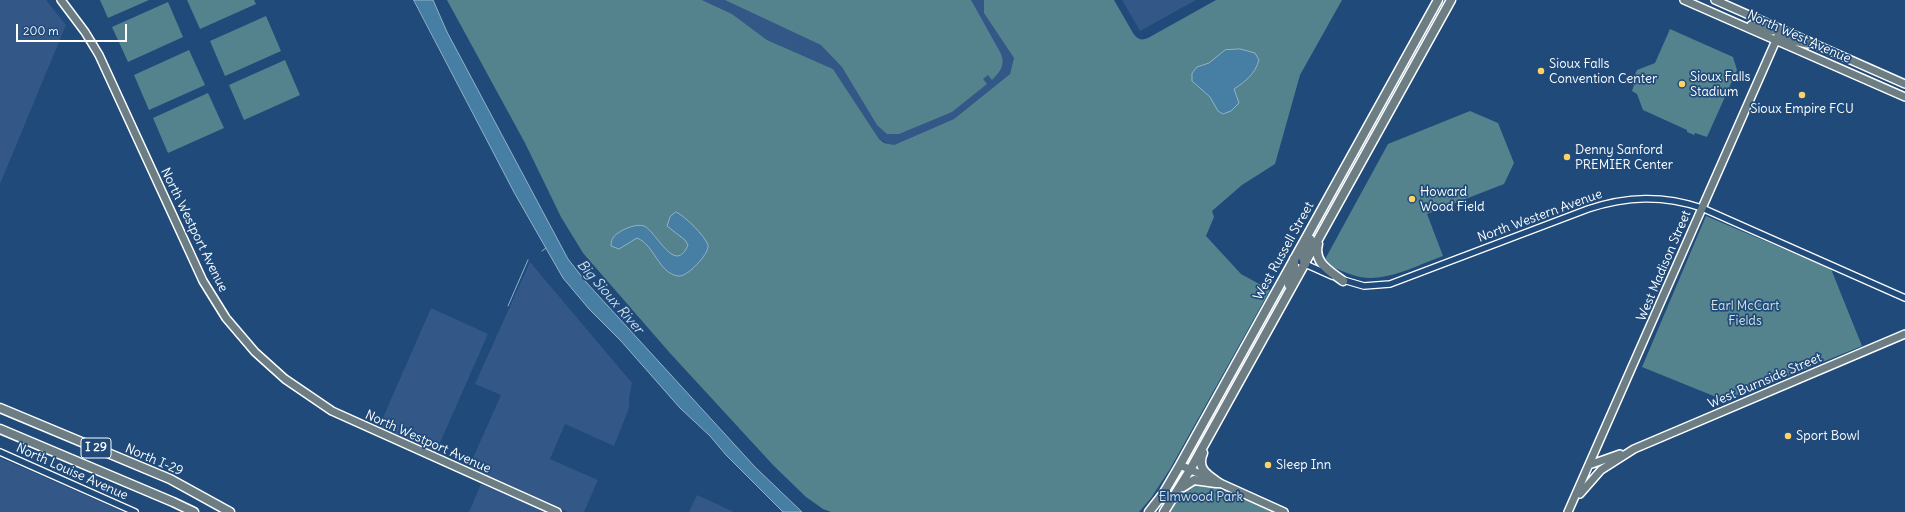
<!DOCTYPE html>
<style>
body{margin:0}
#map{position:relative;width:1905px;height:512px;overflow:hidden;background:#1f4a7a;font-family:Delius,sans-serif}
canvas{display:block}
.scale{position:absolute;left:16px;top:24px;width:111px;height:18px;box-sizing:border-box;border:2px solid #fff;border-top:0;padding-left:5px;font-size:12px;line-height:14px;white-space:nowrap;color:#fff;-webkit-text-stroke:3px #1f4a7a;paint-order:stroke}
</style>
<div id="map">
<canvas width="1905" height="512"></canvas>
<div class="scale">200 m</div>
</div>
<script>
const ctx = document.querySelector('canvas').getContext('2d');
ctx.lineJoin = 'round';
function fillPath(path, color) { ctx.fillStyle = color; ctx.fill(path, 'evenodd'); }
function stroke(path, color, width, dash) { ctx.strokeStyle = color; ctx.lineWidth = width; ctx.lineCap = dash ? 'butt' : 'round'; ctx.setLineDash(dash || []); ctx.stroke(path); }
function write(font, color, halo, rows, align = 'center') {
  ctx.font = font + ' Delius,sans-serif'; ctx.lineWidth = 3.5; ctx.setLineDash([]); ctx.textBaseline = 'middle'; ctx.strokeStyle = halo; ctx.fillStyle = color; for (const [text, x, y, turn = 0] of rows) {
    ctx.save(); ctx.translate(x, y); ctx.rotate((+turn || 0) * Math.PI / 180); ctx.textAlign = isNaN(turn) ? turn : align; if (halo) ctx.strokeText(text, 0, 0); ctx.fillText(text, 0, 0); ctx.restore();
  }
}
const built = new Path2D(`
 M 0,0 L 46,0 L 66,25 L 0,184 Z
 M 702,0 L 984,0 L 985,13 L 1014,58 L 1010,74 L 954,119 L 894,145 L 891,145 L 879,139 L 833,69 L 767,40 L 732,14 Z
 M 1122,0 L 1196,0 L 1140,31 Z
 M 530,262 L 632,383 L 629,399 L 629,408 L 614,446 L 565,424 L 550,459 L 598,480 L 584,512 L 568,512 L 468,469 L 501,395 L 475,384 Z
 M 431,308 L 488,334 L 435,454 L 378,429 Z
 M 0,458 L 28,470 L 124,512 L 0,512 Z
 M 481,484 L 548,512 L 469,512 Z
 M 697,495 L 734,512 L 689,512 Z`);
const green = new Path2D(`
 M 100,0 L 149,0 L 108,18 Z
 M 187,0 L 254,0 L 256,4 L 200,29 Z
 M 447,0 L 702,0 L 732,14 L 767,40 L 833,69 L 879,139 L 884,143 L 894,145 L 954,119 L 1010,74 L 1014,58 L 984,13 L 984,0 L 1114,0 L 1133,33 C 1137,39 1141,41 1148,38 L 1216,0 L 1342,0 L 1300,75 L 1275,164 L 1242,185 L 1212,211 L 1214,217 L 1206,236 L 1241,274 L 1270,290 L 1170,469 L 1151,498 L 1139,512 L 831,512 L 823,509 L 806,497 L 773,465 L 669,352 L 583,253 L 561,217 L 525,143 Z
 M 725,0 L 971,0 L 1000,52 C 1006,64 1001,71 992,80 L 988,75 L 983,79 L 987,84 L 952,112 L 899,134 L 887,134 L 877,125 L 842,67 L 821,45 Z
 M 168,2 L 183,37 L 128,62 L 112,27 Z
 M 266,16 L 281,51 L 225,76 L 210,41 Z
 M 1670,29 L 1733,57 L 1737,70 L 1707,137 L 1695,133 L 1694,135 L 1687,132 L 1687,130 L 1643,110 L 1637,94 L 1632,91 L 1634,85 L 1631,83 L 1637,70 L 1655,63 Z
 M 189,50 L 205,85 L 149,110 L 134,75 Z
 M 285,60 L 300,95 L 244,120 L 229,85 Z
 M 208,93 L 224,128 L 168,153 L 153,118 Z
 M 1470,111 L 1498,123 L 1514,163 L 1504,184 L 1427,214 L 1443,256 C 1417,265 1388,282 1360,277 C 1347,274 1335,268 1323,263 L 1388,144 Z
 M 1706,216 L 1831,269 L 1862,346 L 1726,401 L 1642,367 Z
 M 1194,480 L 1219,483 L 1283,512 L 1165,512 Z`);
const water = new Path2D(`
 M 414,0 L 433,0 L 447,32 L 568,259 L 586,282 L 755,467 L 802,512 L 783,512 L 726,455 L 710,436 L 680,408 L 621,341 L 589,309 L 563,278 L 515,194 Z
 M 1240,49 L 1255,53 L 1259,60 C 1255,74 1246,81 1234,89 L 1239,103 L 1231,111 L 1223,114 L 1218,111 L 1210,97 L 1192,81 L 1192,73 L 1197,67 L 1209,63 L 1225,50 Z
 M 676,212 C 685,216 705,236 708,245 C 710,253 687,278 678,276 C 658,273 655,245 637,238 L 619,249 L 611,246 C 611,237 616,234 623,230 C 629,227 637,224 644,226 C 657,232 675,276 688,245 L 685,240 L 667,226 L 670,217 Z`);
const stream = new Path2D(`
 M 542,251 L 546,248
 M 508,306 L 528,260`);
const minor = new Path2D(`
 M 1294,259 L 1332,276
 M 1340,279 L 1364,286 L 1390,284 L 1588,209 C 1627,196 1663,195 1702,208 L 1905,298
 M 0,452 L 135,512`);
const major = new Path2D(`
 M 61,0 L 85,32 L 99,55 L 203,281 L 226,318 L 255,352 L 285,379 L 332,411 L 557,512
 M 1684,0 L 1905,97
 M 1715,0 L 1905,84
 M 1751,25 L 1772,31 L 1781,29
 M 1776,41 L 1785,39 L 1807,44
 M 1180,465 L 1284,512
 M 1589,465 L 1620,454
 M 1580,494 L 1601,470 L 1634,449 L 1905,334
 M 1568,512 L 1781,29`);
const highway = new Path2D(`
 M 1318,244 C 1313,263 1330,271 1343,281
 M 1305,264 L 1303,257 L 1310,239
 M 1289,285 L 1294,271 L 1294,259
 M 0,408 L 170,479 L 230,512
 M 0,429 L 173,502 L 194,512
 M 1203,453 C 1196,469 1208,475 1219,483
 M 1183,487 L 1194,480 L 1216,483
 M 1149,512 L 1163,494 L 1180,465 L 1438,0
 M 1164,512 L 1190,470 L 1451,0`);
const markers = [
 [1541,71,4,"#ffd166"],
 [1682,84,4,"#ffd166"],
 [1802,95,4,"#ffd166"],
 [1567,157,4,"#ffd166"],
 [1412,199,4,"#ffd166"],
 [1788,436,4,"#ffd166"],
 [1268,465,4,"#ffd166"]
];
const shields = [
 [96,448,30]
];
const shieldNames = [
 ["I 29",96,448]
];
const streetNames = [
 ["North West Avenue",1799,37,24],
 ["North Western Avenue",1540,216,-20],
 ["North Westport Avenue",194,230,64],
 ["West Russell Street",1284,251,-61],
 ["West Madison Street",1664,266,-67],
 ["West Burnside Street",1765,381,-23],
 ["North Westport Avenue",428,442,24],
 ["North I-29",154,460,23],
 ["North Louise Avenue",72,472,24]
];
const poiNames = [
 ["Sioux Falls",1549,64],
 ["Convention Center",1549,79],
 ["Sioux Falls",1690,77],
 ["Stadium",1690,92],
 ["Sioux Empire FCU",1802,109,"center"],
 ["Denny Sanford",1575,150],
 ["PREMIER Center",1575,165],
 ["Howard",1420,192],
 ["Wood Field",1420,207],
 ["Sport Bowl",1796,436],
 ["Sleep Inn",1276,465]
];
const parkNames = [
 ["Earl McCart",1745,306],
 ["Fields",1745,321],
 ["Elmwood Park",1201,497]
];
const waterNames = [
 ["Big Sioux River",610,297,49]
];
fillPath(built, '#335786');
fillPath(green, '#55838d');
fillPath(water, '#477ea3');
stroke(water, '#91b2c8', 1);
stroke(stream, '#91b2c8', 1);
stroke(minor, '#fff', 8);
stroke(major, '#fff', 10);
stroke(highway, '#fff', 11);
stroke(minor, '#1f4a7a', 5.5);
stroke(major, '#6c7e84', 7);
stroke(highway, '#6c7e84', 8);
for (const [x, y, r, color] of markers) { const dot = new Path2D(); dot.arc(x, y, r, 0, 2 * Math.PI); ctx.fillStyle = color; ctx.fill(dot); stroke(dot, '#1f4a7a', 1.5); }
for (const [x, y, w] of shields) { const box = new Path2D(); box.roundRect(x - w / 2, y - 10, w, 20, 3); ctx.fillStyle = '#1f4a7a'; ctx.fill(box); stroke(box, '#fff', 1); }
write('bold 12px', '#fff', null, shieldNames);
write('13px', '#fff', '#1f4a7a', streetNames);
write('13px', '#fff', '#1f4a7a', poiNames, 'left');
write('13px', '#d4e0e2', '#1f4a7a', parkNames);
write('italic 14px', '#d1dfe8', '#1f4a7a', waterNames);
</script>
